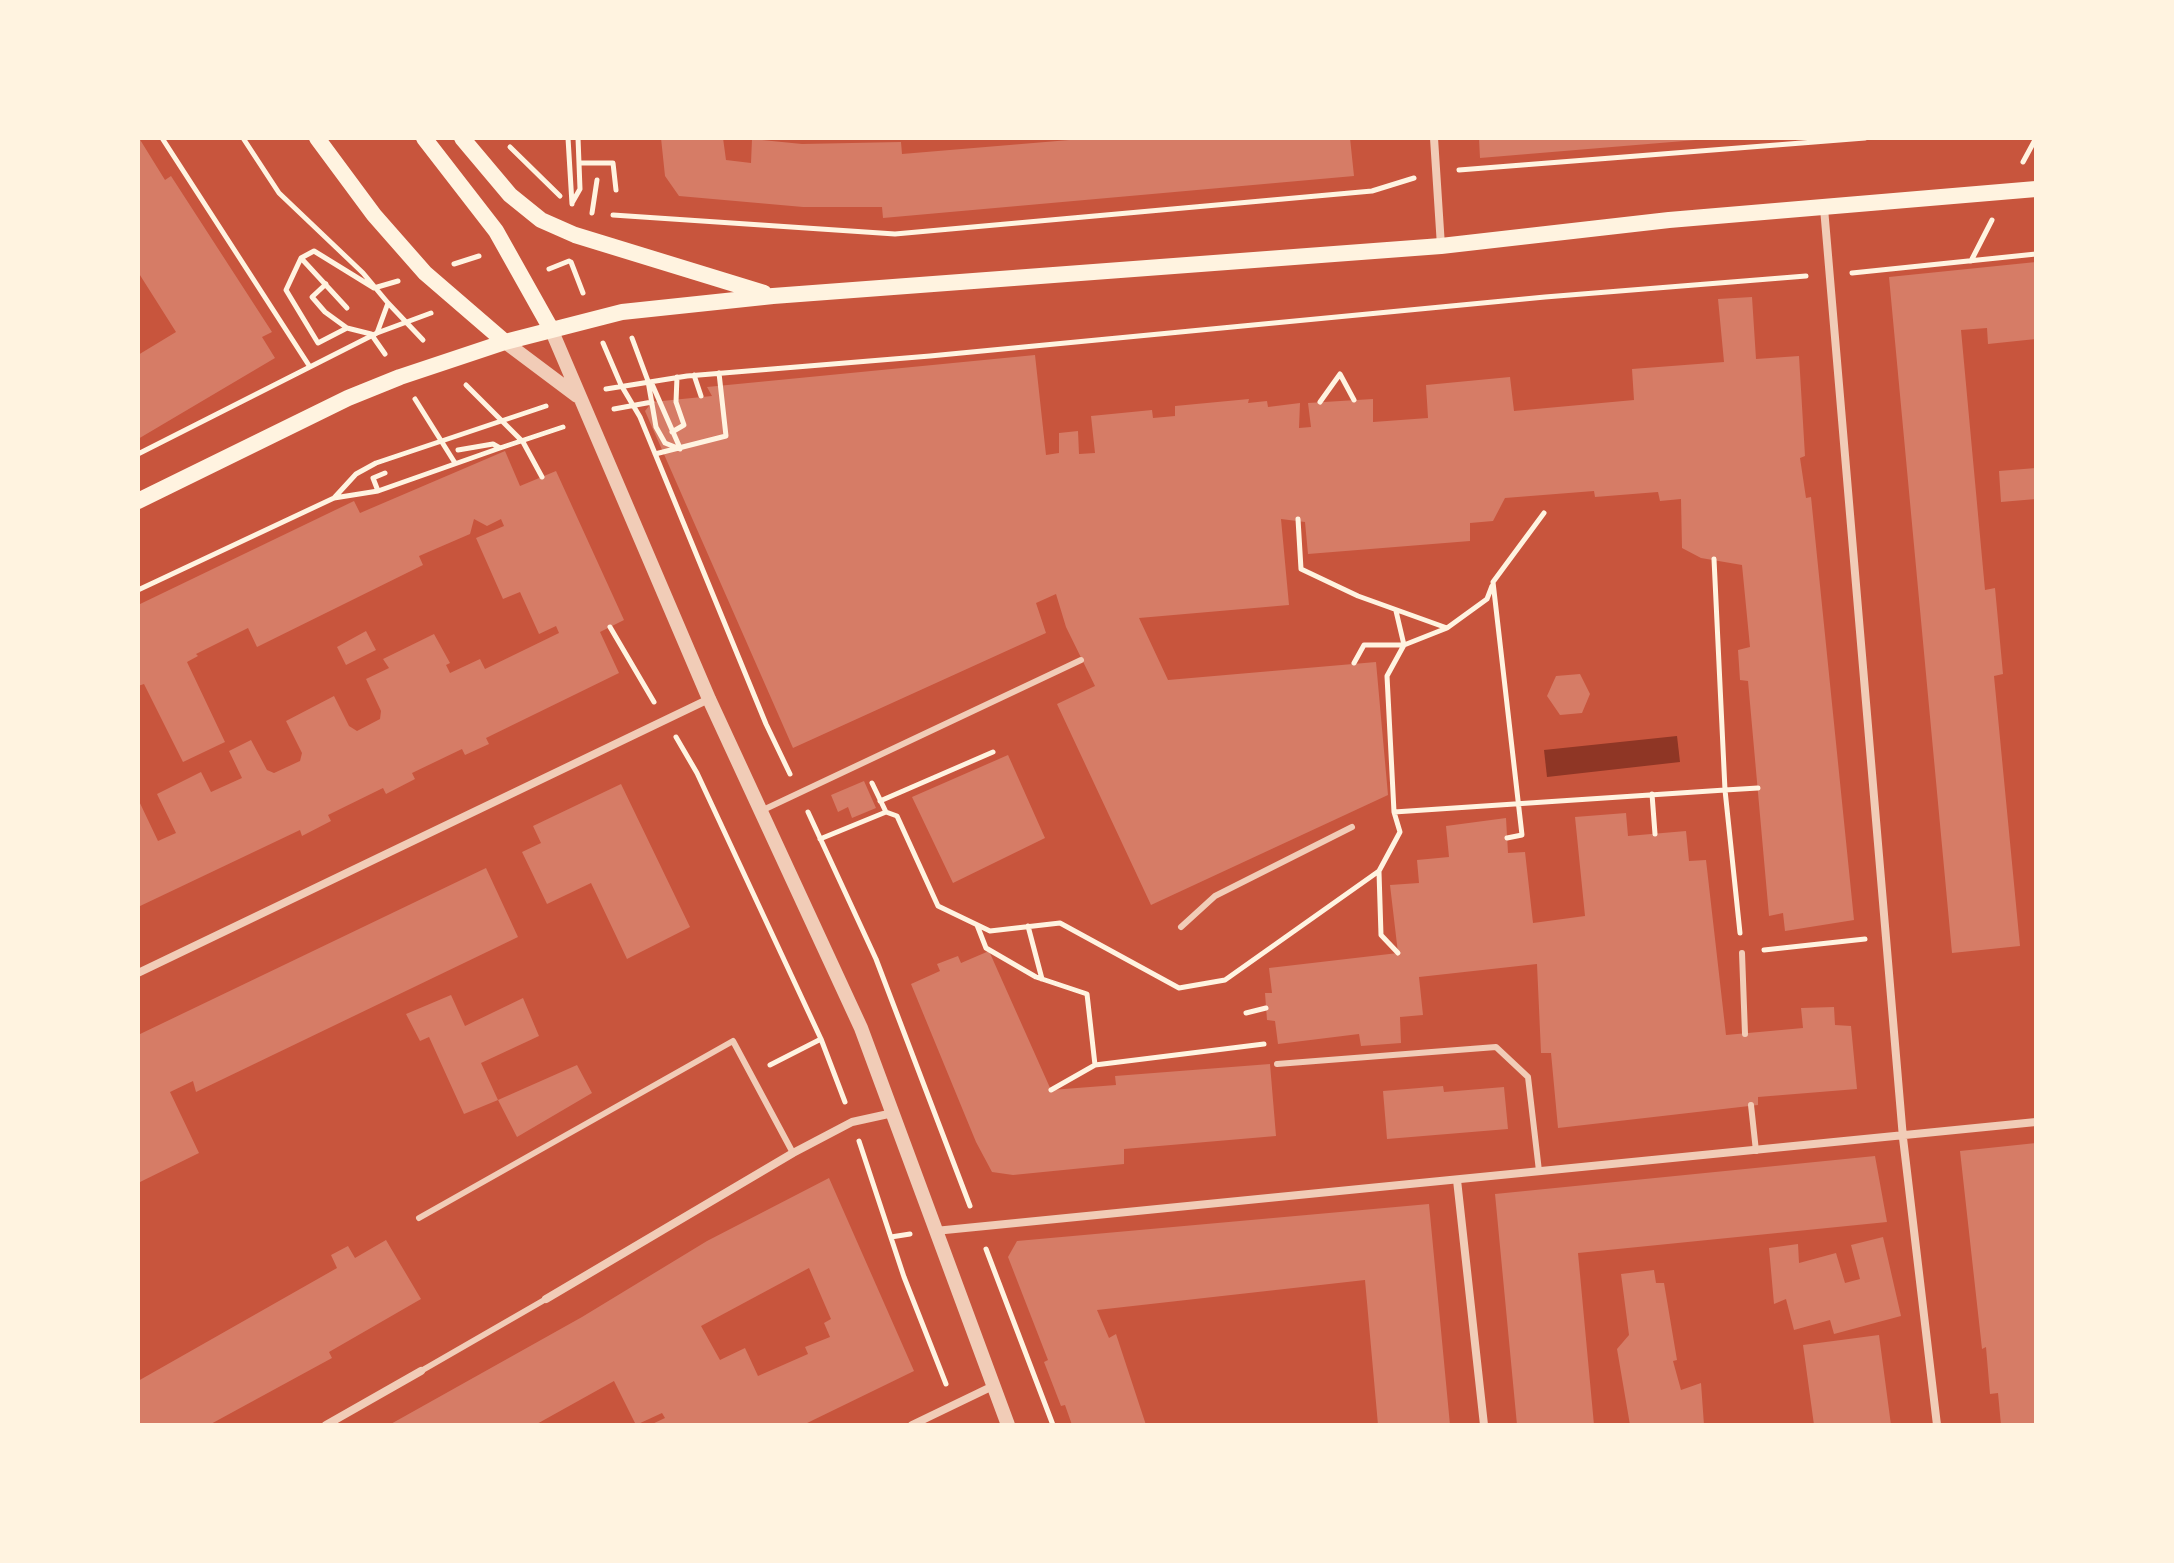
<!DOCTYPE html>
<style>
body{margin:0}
#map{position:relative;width:2174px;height:1563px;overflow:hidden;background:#c8553d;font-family:"Nunito Sans",sans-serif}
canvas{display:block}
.frame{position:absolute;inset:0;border:140px solid #fff3e0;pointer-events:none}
</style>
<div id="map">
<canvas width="2174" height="1563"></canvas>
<div class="frame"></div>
</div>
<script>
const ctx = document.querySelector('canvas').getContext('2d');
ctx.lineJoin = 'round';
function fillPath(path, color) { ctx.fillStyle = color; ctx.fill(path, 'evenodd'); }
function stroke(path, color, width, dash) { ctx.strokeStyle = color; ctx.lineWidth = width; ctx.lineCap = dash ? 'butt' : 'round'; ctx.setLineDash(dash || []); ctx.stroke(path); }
const water = new Path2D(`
 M 1677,736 L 1680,762 L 1547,777 L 1544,750 Z`);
const building = new Path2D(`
 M 139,138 L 165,180 L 171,176 L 272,332 L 262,337 L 275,358 L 138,439 L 138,355 L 176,332 L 138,272 Z
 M 661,138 L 723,138 L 726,160 L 751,163 L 752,139 L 802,144 L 901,142 L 902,154 L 1093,138 L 1350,138 L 1354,176 L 883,218 L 882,207 L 803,207 L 679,196 L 665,176 Z
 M 1479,138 L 1696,138 L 1696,140 L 1480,158 Z
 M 2036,262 L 2036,339 L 1988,344 L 1987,328 L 1961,330 L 1985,590 L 1995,588 L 2003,674 L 1994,676 L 2020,946 L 1952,953 L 1889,277 Z
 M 1752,297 L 1756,359 L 1799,356 L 1805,456 L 1800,458 L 1806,498 L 1811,497 L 1854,920 L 1785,931 L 1783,913 L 1769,916 L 1748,681 L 1740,680 L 1738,650 L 1750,647 L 1742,565 L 1701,558 L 1682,548 L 1681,499 L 1660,501 L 1658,492 L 1595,497 L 1594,491 L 1505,498 L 1493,521 L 1470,523 L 1470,541 L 1308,554 L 1305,522 L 1281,519 L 1289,605 L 1139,618 L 1168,680 L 1376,662 L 1388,795 L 1151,905 L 1057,704 L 1095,686 L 1066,627 L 1056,594 L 1036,603 L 1046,633 L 793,748 L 645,411 L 652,402 L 712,396 L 707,387 L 1035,355 L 1046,455 L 1059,453 L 1059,433 L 1078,431 L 1079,454 L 1095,453 L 1091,416 L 1152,410 L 1153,418 L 1175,416 L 1175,406 L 1249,399 L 1248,403 L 1267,401 L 1268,407 L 1300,403 L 1299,428 L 1311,427 L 1308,403 L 1373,399 L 1373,422 L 1428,418 L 1426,385 L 1510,377 L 1514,411 L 1634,400 L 1632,369 L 1724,362 L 1718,299 Z
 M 505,451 L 520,486 L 556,471 L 624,620 L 600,632 L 619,673 L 486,738 L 489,744 L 465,755 L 462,749 L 412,773 L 415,779 L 386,794 L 383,788 L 328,815 L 331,821 L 302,836 L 300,830 L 138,907 L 138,799 L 158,841 L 176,833 L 157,794 L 201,772 L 211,792 L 242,778 L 229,751 L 251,740 L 267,770 L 274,773 L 300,761 L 302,753 L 286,721 L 334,696 L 349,726 L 357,731 L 380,719 L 381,711 L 366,679 L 389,668 L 383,659 L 434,634 L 450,663 L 446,665 L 450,673 L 480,659 L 485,669 L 559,633 L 556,626 L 539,634 L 520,592 L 503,599 L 476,538 L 504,526 L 501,519 L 487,526 L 474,519 L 470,534 L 419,556 L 423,565 L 257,647 L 248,628 L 196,654 L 198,656 L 187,662 L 225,742 L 183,762 L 144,684 L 138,686 L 138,605 L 354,501 L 360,513 Z
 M 2036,468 L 2036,499 L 2001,502 L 1999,471 Z
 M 366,631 L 376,650 L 346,665 L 337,647 Z
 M 1580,674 L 1590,694 L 1582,713 L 1560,715 L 1547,696 L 1556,676 Z
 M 1008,755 L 1045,838 L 953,883 L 912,797 Z
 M 864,781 L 876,808 L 852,818 L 848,807 L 838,812 L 831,795 Z
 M 621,784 L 690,927 L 627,959 L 591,883 L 547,904 L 522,852 L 541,843 L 533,826 Z
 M 1626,813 L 1628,836 L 1686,831 L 1689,861 L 1706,860 L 1726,1035 L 1803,1028 L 1801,1008 L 1834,1007 L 1835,1025 L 1851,1026 L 1857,1089 L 1758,1097 L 1758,1105 L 1558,1128 L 1551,1053 L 1541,1053 L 1537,964 L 1419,977 L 1423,1015 L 1400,1017 L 1401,1043 L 1361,1046 L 1359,1034 L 1278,1044 L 1275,1021 L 1267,1020 L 1265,993 L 1272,993 L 1269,968 L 1398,953 L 1390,885 L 1419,883 L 1417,860 L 1449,857 L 1446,826 L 1506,818 L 1508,853 L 1525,852 L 1533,923 L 1585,916 L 1575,817 Z
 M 486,868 L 518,937 L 196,1092 L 193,1081 L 170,1092 L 199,1153 L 138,1183 L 138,1035 Z
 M 989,951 L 1051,1090 L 1116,1085 L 1115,1076 L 1270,1064 L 1276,1136 L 1124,1149 L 1124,1164 L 1013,1175 L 992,1172 L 976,1142 L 911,984 L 940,971 L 937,964 L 958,956 L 961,963 Z
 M 451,995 L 465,1026 L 523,998 L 539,1036 L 481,1063 L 498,1100 L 464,1114 L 429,1037 L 420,1041 L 406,1014 Z
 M 577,1065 L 592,1093 L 517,1137 L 498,1100 Z
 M 1443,1086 L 1444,1092 L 1504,1087 L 1508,1129 L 1387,1139 L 1383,1091 Z
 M 2036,1143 L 2036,1425 L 2001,1425 L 1998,1393 L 1990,1394 L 1986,1347 L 1982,1349 L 1960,1151 Z
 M 1875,1156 L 1887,1222 L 1578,1253 L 1594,1425 L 1517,1425 L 1495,1194 Z
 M 829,1178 L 914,1371 L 803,1425 L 650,1425 L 665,1418 L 662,1413 L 636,1425 L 614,1381 L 535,1425 L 389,1425 L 582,1317 L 707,1241 ZM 809,1268 L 831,1319 L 824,1323 L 830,1337 L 805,1347 L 808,1354 L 758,1376 L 745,1348 L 720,1360 L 701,1326 Z
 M 1429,1204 L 1450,1425 L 1378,1425 L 1365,1280 L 1097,1310 L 1109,1338 L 1116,1334 L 1146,1425 L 1072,1425 L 1065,1405 L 1061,1406 L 1044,1362 L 1048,1360 L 1008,1257 L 1017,1241 Z
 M 1883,1237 L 1901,1316 L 1834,1334 L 1830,1320 L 1794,1330 L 1786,1299 L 1774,1304 L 1769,1248 L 1798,1244 L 1799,1263 L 1836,1253 L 1845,1283 L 1860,1279 L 1851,1245 Z
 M 386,1240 L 421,1299 L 329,1352 L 332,1358 L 209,1425 L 138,1425 L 138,1381 L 337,1268 L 331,1255 L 348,1246 L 355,1258 Z
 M 1654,1270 L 1656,1283 L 1664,1283 L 1677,1360 L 1673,1361 L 1681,1390 L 1701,1383 L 1704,1425 L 1630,1425 L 1617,1349 L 1629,1335 L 1621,1274 Z
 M 1879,1335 L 1891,1425 L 1814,1425 L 1803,1345 Z`);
const path = new Path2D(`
 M 162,138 L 310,367
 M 568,138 L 572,204
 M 510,147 L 560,196
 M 2023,162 L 2036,138
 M 579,163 L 613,163 L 616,190
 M 1459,170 L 1865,138
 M 572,203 L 580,189 L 578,138
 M 592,213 L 597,180
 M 613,215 L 895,234 L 1372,191 L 1414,178
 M 301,258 L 347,308
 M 1971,261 L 1992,220
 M 571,262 L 583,293
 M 454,264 L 479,256
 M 549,269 L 569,261
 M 1852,273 L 2036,254
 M 326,284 L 312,297 L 325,312 L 347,328
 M 388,303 L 423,340
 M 377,333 L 431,313
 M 632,338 L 648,381 L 656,427 L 665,443 L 680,449
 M 603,343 L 621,385 L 640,417 L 766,724 L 790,774
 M 385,354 L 371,334 L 347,328 L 318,343 L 286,290 L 301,258 L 314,251 L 374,288 L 398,281
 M 694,375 L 701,396
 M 652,384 L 680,448
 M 466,385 L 523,442 L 542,477
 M 606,389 L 687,376 L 930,356 L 1545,297 L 1806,276
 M 415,399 L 455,463
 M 1320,402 L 1340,374 L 1354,400
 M 614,409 L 652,402
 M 672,432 L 684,425 L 676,402 L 677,377
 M 458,450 L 493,444 L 500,448 L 563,427
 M 138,454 L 377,333 L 388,303 L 363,273 L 279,193 L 243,138
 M 655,454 L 726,436 L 719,373
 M 378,491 L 373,478 L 385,473
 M 334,498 L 356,474 L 376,463 L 546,406
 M 1298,519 L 1301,569 L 1358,596 L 1447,628 L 1487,599 L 1492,586
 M 138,590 L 334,498 L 378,491 L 500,448
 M 610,627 L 654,702
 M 1354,663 L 1364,645 L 1404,645 L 1447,628
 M 676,737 L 697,773 L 821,1039 L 845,1102
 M 1652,794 L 1655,834
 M 880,801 L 993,752
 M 808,812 L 876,959 L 970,1206
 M 886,812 L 897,816 L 938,906 L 990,931 L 1060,923 L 1179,988 L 1225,980 L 1379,871 L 1400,832 L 1394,812 L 1725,790 L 1714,559
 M 1394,812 L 1387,676 L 1404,645 L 1396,611
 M 1507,838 L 1522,835 L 1493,582 L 1544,513
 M 820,839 L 886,812 L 872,783
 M 1379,872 L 1381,935 L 1398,953
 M 977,925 L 986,948 L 1036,977 L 1087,994 L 1095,1065 L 1264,1044
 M 1028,926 L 1042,979
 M 1740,933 L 1725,790 L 1758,788
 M 1764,950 L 1865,939
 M 1246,1013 L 1266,1008
 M 770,1065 L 821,1039
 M 1051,1090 L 1095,1065
 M 859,1141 L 904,1277 L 946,1384
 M 891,1237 L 910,1234
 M 986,1249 L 1053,1425`);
const service = new Path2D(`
 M 763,810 L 1081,660
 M 1181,927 L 1215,896 L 1352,827
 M 1742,953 L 1745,1034
 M 1277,1064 L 1496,1047 L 1528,1077 L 1539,1171
 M 1751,1105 L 1756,1151
 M 419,1218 L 733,1041 L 793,1153
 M 421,1371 L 546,1299`);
const minor = new Path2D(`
 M 1434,138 L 1441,246
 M 1824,208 L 1903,1138 L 1937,1425
 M 138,973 L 709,699
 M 1457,1180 L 1484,1425
 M 935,1231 L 2036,1122
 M 546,1299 L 793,1153 L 852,1122 L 893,1113
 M 326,1425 L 421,1371
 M 912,1425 L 993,1386`);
const tertiary = new Path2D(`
 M 551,329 L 709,699 L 861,1028 L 1008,1425
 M 505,342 L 577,396`);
const secondary = new Path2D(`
 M 317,138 L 374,215 L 425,273 L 505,342
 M 424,138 L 496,231 L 551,329
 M 462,138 L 510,195 L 541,220 L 575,235 L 764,293
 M 138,501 L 348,398 L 400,377 L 505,342 L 622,312 L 773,296 L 1441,246 L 1669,220 L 2036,189`);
fillPath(water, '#8f3625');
fillPath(building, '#d67c66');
stroke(path, '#fff3e0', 5);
stroke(service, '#f1ccb7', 6);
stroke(minor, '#f1ccb7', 8);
stroke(tertiary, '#f1ccb7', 14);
stroke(secondary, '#fff3e0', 16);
</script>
